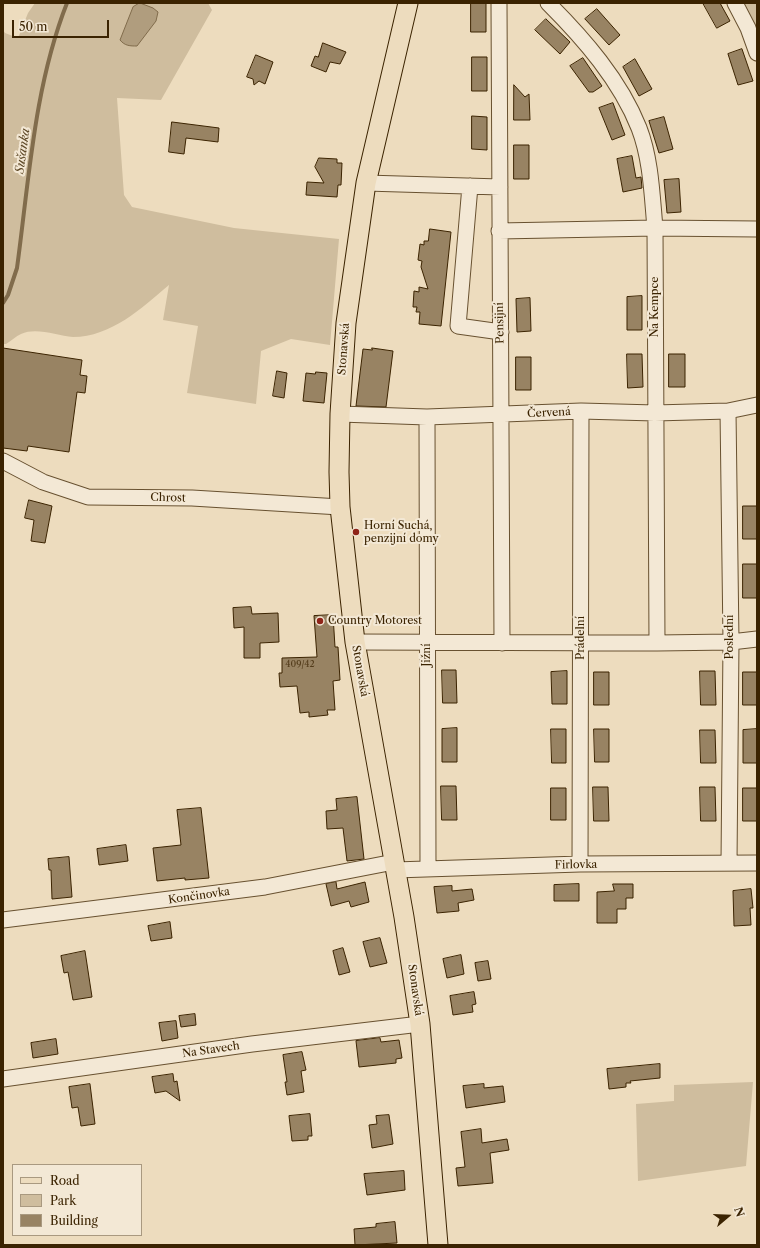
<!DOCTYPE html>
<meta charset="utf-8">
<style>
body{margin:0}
#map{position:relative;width:760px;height:1248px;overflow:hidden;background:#eddcbe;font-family:"Libre Caslon Text",serif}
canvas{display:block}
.frame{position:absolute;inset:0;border:4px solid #3b2301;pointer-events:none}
.legend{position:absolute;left:12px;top:1164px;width:130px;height:72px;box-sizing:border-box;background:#f3e8d5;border:1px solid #a99980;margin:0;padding:5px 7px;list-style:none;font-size:12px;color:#3b2301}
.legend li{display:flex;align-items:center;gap:8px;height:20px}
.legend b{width:20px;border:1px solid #a99980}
.north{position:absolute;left:708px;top:1196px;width:40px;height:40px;-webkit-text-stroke:3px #f3e8d5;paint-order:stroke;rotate:71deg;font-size:11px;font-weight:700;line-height:16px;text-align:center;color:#3b2301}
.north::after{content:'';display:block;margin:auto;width:14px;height:18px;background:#3b2301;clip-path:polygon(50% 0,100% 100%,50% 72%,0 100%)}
.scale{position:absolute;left:12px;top:20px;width:97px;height:18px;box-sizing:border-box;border:2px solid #3b2301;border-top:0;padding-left:5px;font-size:12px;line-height:14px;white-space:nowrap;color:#3b2301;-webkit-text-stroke:3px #f3e8d5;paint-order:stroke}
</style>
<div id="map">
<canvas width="760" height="1248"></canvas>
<div class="frame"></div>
<ul class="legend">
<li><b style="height:5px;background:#eddcbe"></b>Road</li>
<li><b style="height:11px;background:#cfbd9e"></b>Park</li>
<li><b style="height:11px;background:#988363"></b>Building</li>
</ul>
<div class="north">N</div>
<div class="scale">50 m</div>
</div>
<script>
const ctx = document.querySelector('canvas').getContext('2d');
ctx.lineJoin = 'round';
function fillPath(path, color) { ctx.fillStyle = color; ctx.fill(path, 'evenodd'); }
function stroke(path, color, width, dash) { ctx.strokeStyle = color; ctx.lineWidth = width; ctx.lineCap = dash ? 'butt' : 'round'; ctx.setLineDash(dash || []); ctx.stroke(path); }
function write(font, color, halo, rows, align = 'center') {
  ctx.font = font + ' "Libre Caslon Text",serif'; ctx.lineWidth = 4; ctx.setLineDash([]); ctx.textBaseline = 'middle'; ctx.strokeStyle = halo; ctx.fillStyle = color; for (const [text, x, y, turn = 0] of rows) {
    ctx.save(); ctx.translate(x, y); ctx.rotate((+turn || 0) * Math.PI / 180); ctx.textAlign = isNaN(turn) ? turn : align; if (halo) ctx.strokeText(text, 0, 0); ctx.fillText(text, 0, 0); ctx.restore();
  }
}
const green = new Path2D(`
 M 35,3 L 208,3 L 212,10 L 161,100 L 117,98 L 124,195 L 132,207 L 234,228 L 339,239 L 330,345 L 291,339 L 261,351 L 256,404 L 187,393 L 198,326 L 163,320 L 169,285 C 142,308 111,337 73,337 C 57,336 37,327 21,334 C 16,336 11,341 6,344 L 3,344 L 3,30 L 5,33 L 18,38 L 28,13 Z
 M 742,3 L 757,3 L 757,34 Z
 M 753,1082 L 746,1166 L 638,1181 L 636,1104 L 674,1101 L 674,1085 Z`);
const water = new Path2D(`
 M 140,3 L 153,8 L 158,12 L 156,21 L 137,46 C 130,46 125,46 120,40 L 133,7 Z`);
const stream = new Path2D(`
 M 3,303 L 8,295 L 17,268 C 29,180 34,87 67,3`);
const building = new Path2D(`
 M 471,3 L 486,3 L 486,32 L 471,32 Z
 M 703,3 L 720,3 L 730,21 L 717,28 Z
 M 597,9 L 620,35 L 609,45 L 585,19 Z
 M 546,19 L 570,42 L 560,54 L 535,30 Z
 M 323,43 L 346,52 L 340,64 L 330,62 L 326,72 L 311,66 L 315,56 L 318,57 Z
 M 742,49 L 753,81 L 738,85 L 728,54 Z
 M 256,55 L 273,62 L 265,84 L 259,81 L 254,85 L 253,79 L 247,77 Z
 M 472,57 L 487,57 L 487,91 L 472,91 Z
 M 583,58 L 602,86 L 593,92 L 589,92 L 570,66 Z
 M 635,59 L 652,89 L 639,96 L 623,67 Z
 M 514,85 L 525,97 L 529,94 L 530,120 L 514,120 Z
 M 613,103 L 625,135 L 612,140 L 599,108 Z
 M 472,116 L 487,117 L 487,150 L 472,149 Z
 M 664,117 L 673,149 L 659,153 L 649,121 Z
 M 172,122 L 219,128 L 218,142 L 186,138 L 184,154 L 169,152 Z
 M 514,145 L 529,145 L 529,179 L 514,179 Z
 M 632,156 L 636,178 L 641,177 L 642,188 L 623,192 L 617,159 Z
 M 319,158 L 337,159 L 337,163 L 342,163 L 341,185 L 338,185 L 337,197 L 306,195 L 307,182 L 324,183 L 315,167 Z
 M 679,179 L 681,212 L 667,213 L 664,180 Z
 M 430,229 L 451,232 L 441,326 L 419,324 L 420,312 L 416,312 L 417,307 L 413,307 L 414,291 L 419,292 L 419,287 L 428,289 L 421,267 L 422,261 L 418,260 L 420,244 L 424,245 L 424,241 L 428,241 Z
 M 642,296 L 642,330 L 627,330 L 627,297 Z
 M 530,298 L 531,331 L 517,332 L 516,299 Z
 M 3,348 L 82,360 L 80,375 L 87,376 L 85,393 L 77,392 L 69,452 L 28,446 L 27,451 L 3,448 Z
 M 372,348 L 393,351 L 386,407 L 356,406 L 363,349 L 372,350 Z
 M 627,354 L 642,354 L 643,387 L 628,388 Z
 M 669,354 L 685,354 L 685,387 L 669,387 Z
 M 516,357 L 531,357 L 531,390 L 516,390 Z
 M 277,371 L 287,373 L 284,398 L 273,396 Z
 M 316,372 L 327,373 L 324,403 L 303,401 L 306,373 L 315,374 Z
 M 29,500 L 52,506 L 45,543 L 31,541 L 34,520 L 25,518 Z
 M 743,506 L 757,506 L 757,539 L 743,539 Z
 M 743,564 L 757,564 L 757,598 L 743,598 Z
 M 251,607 L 252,614 L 278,613 L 279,642 L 260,643 L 260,658 L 244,658 L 244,627 L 234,628 L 233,608 Z
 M 333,615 L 335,647 L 338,647 L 340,680 L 333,681 L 335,710 L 327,710 L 328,715 L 309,717 L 309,712 L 300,713 L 297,686 L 280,687 L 279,673 L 282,673 L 282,658 L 317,657 L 314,616 Z
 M 442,670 L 456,670 L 457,703 L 443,703 Z
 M 567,671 L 567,704 L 552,704 L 551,672 Z
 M 700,671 L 715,671 L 716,705 L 701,705 Z
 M 594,672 L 609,672 L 609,705 L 594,705 Z
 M 743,672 L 757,672 L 757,705 L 743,705 Z
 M 457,728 L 457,762 L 442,762 L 442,729 Z
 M 551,729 L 566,729 L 566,763 L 552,763 Z
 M 594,729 L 609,729 L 609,762 L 595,762 Z
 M 757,729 L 757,763 L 743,763 L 743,730 Z
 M 700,730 L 715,730 L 716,763 L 701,763 Z
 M 441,786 L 456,786 L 457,820 L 442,820 Z
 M 593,787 L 608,787 L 609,821 L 594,821 Z
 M 700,787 L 715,787 L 716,821 L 701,821 Z
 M 551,788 L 566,788 L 566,820 L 551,820 Z
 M 743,788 L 757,788 L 757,821 L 743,821 Z
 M 357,797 L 364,859 L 347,861 L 343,828 L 327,829 L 326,811 L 337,810 L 336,799 Z
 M 201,808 L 209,878 L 185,880 L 185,878 L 157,881 L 153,848 L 181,845 L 177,810 Z
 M 126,845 L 128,861 L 99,865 L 97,849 Z
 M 69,857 L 72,897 L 52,899 L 51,870 L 49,870 L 48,859 Z
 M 336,882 L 337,889 L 365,882 L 369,902 L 351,907 L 349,901 L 331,906 L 326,884 Z
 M 579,884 L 579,901 L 554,901 L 554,885 Z
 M 613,884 L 633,884 L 633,898 L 626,898 L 626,909 L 617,909 L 617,923 L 597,923 L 597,892 L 614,891 Z
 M 452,886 L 452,891 L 472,889 L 474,900 L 458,903 L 459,911 L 437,913 L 434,887 Z
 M 751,889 L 753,908 L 750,908 L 751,925 L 734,926 L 733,891 Z
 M 170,922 L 172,938 L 151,941 L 148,926 Z
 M 380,938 L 387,963 L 370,967 L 363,942 Z
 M 343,948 L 350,972 L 339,975 L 333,951 Z
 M 85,951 L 92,997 L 73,1000 L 68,972 L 64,973 L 61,956 Z
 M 461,955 L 464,974 L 447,978 L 443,959 Z
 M 488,961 L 491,979 L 478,981 L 475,963 Z
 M 474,992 L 476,1004 L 472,1005 L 473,1012 L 453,1015 L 450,996 Z
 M 195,1014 L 196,1025 L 181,1027 L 179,1016 Z
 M 176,1021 L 178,1038 L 162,1041 L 159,1023 Z
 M 380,1038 L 381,1042 L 399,1040 L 402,1058 L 396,1059 L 396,1063 L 359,1067 L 356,1041 Z
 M 56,1039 L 58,1054 L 33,1058 L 31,1043 Z
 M 302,1052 L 306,1070 L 301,1071 L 304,1092 L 287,1095 L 285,1082 L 287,1082 L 283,1055 Z
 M 660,1064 L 660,1078 L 630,1081 L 631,1083 L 626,1083 L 626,1087 L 609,1089 L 607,1069 Z
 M 173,1074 L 174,1082 L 177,1081 L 180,1101 L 166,1091 L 155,1093 L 152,1077 Z
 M 90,1084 L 95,1124 L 81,1126 L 78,1107 L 72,1108 L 69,1087 Z
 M 484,1084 L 484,1088 L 503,1086 L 505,1102 L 466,1108 L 463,1086 Z
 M 310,1114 L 312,1136 L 308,1136 L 308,1140 L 292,1141 L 289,1116 Z
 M 389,1115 L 393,1144 L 372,1148 L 369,1125 L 377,1124 L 376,1116 Z
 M 481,1129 L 482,1143 L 507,1139 L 509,1150 L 490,1153 L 493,1183 L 458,1186 L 456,1168 L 465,1167 L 461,1132 Z
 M 404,1171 L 405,1190 L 367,1195 L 364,1174 Z
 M 395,1222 L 397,1243 L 355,1245 L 354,1229 L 376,1227 L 376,1224 Z`);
const minor = new Path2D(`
 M 499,3 L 502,643
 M 548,3 C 584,39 620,80 639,128 C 651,159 652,195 655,228 L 657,643
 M 735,3 L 748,28 L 757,53
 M 366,183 L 500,187
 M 470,186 L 458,326 L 501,332
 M 499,231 L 655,228 L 757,229
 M 728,411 L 731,642 L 729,863
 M 340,414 L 427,417 L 581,411 L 655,413 L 728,411 L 757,405
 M 427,417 L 428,868
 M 3,461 L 43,482 L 88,497 L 192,498 L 340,507
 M 355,642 L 657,643 L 731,642 L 757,639
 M 580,864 L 581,411
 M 395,870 L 580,864 L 757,863
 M 3,920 L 265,887 L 394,862
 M 3,1079 L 252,1044 L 420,1024`);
const major = new Path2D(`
 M 408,3 L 366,183 L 346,323 L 340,414 L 339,472 L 340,507 L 355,642 L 404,917 L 420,1024 L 438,1245`);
const markers = [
 [356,532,4,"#8f2418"],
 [320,621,4,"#8f2418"]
];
const numberNames = [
 ["409/42",300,664]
];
const streetNames = [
 ["Na Kempce",655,307,-90],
 ["Pensijní",500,323,-91],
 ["Stonavská",344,349,-86],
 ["Červená",549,413,-3],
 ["Chrost",168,498,1],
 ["Poslední",730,637,-90],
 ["Prádelní",581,638,-90],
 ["Jižní",427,655,-90],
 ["Stonavská",360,671,80],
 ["Firlovka",576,865,-1],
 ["Končinovka",199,896,-8],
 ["Stonavská",415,990,82],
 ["Na Stavech",211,1050,-8]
];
const poiNames = [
 ["Horní Suchá,",364,526],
 ["penzijní domy",364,539],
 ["Country Motorest",328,621]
];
const waterNames = [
 ["Sušanka",23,151,-82]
];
fillPath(green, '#cfbd9e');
fillPath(water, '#b09d7e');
stroke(water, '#816c4c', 1);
stroke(stream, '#816c4c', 4);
fillPath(building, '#988363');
stroke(building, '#3b2301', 1);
stroke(minor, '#685130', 17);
stroke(major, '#3b2301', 21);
stroke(minor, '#f3e8d5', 15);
stroke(major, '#eddcbe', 19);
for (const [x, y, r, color] of markers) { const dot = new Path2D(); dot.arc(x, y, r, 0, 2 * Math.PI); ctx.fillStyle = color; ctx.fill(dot); stroke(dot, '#f3e8d5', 1.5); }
write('9px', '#523b1a', null, numberNames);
write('11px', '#3b2301', '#f3e8d5', streetNames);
write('11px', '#3b2301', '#f3e8d5', poiNames, 'left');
write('italic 12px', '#5e4826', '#f3e8d5', waterNames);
</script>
